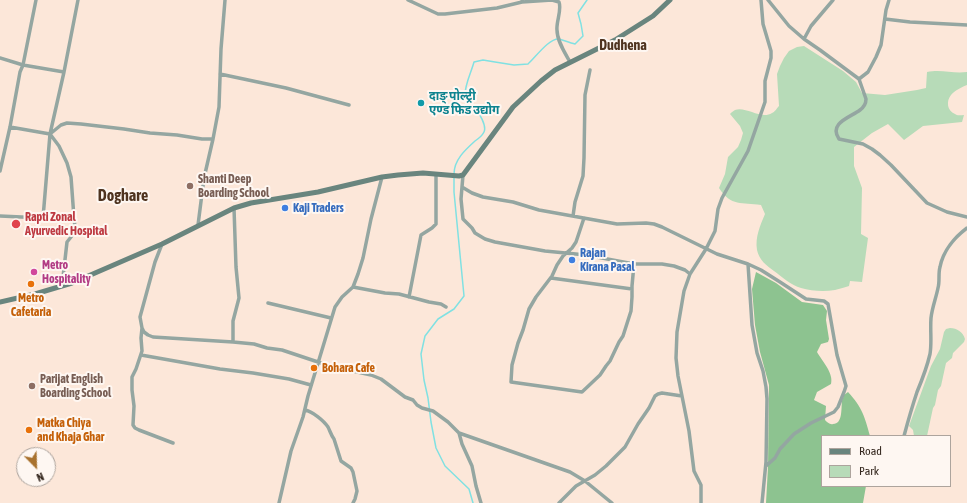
<!DOCTYPE html>
<meta charset="utf-8">
<style>
body{margin:0}
#map{position:relative;width:967px;height:503px;overflow:hidden;background:#fce7d9;font-family:"Asap Condensed",sans-serif}
canvas{display:block}
.legend{position:absolute;left:821px;top:435px;width:130px;height:52px;box-sizing:border-box;background:#fef7f2;border:1px solid #ada49d;margin:0;padding:5px 7px;list-style:none;font-size:12px;color:#34271e}
.legend li{display:flex;align-items:center;gap:8px;height:20px}
.legend b{width:20px;border:1px solid #ada49d}
.north{position:absolute;left:16px;top:447px;width:40px;height:40px;box-sizing:border-box;background:#fef7f2;border:1px solid #ada49d;border-radius:50%;rotate:157deg;font-size:11px;font-weight:700;line-height:16px;text-align:center;color:#34271e}
.north::after{content:'';display:block;margin:auto;width:14px;height:18px;background:#a9722e;clip-path:polygon(50% 0,100% 100%,50% 72%,0 100%)}
</style>
<div id="map">
<canvas width="967" height="503"></canvas>
<ul class="legend">
<li><b style="height:5px;background:#69857e"></b>Road</li>
<li><b style="height:11px;background:#b7dbb8"></b>Park</li>
</ul>
<div class="north">N</div>
</div>
<script>
const ctx = document.querySelector('canvas').getContext('2d');
ctx.lineJoin = 'round';
function fillPath(path, color) { ctx.fillStyle = color; ctx.fill(path, 'evenodd'); }
function stroke(path, color, width, dash) { ctx.strokeStyle = color; ctx.lineWidth = width; ctx.lineCap = dash ? 'butt' : 'round'; ctx.setLineDash(dash || []); ctx.stroke(path); }
function write(font, color, halo, rows, align = 'center') {
  ctx.font = font + ' "Asap Condensed","Noto Sans Devanagari",sans-serif'; ctx.lineWidth = 4; ctx.setLineDash([]); ctx.textBaseline = 'middle'; ctx.strokeStyle = halo; ctx.fillStyle = color; for (const [text, x, y, turn = 0] of rows) {
    ctx.save(); ctx.translate(x, y); ctx.rotate((+turn || 0) * Math.PI / 180); ctx.textAlign = isNaN(turn) ? turn : align; if (halo) ctx.strokeText(text, 0, 0); ctx.fillText(text, 0, 0); ctx.restore();
  }
}
const green = new Path2D(`
 M 804,46 L 843,71 L 856,82 L 862,93 L 885,95 L 917,90 L 926,88 L 927,72 C 942,69 953,74 967,72 L 967,85 C 962,87 954,91 951,95 C 946,101 947,111 955,114 C 957,116 961,115 964,115 L 962,122 L 923,126 L 904,140 L 888,124 L 872,133 L 854,147 L 854,166 L 862,188 L 861,234 L 868,238 L 862,282 L 850,281 L 849,286 C 845,287 840,289 835,290 C 824,292 811,291 801,288 C 791,285 782,277 774,271 C 767,266 759,260 757,250 C 755,237 760,226 765,214 L 761,205 C 742,202 731,207 719,188 L 725,174 L 728,157 L 738,147 L 741,140 L 743,133 L 740,126 L 730,114 C 731,113 733,111 735,110 C 746,106 761,120 772,113 C 775,112 777,108 779,106 L 777,74 L 780,66 L 784,58 L 789,51 L 797,47 Z
 M 950,328 C 957,328 963,332 965,339 L 964,342 L 953,353 L 952,358 L 946,363 L 941,386 L 938,390 L 935,405 L 933,408 L 927,436 L 914,436 L 913,430 L 909,426 L 931,366 L 940,349 L 944,332 L 946,329 Z`);
const forest = new Path2D(`
 M 756,272 L 776,283 L 802,302 L 823,305 L 827,311 L 826,320 L 829,339 L 828,342 L 821,344 L 817,352 C 822,361 834,373 831,384 L 817,392 L 814,400 L 826,406 L 825,420 C 827,422 830,425 833,424 C 843,424 841,408 842,401 C 842,400 844,396 844,395 L 848,392 C 862,407 865,417 870,436 L 822,436 L 822,486 L 866,486 L 863,503 L 766,503 L 768,467 L 769,385 L 760,352 L 755,325 L 752,289 Z`);
const stream = new Path2D(`
 M 454,174 C 454,160 465,150 475,141 C 478,139 482,136 484,132 C 487,126 479,112 474,107 C 471,104 466,101 465,95 C 465,84 471,73 474,62 L 483,60 L 495,62 L 514,65 L 528,64 C 535,58 549,38 559,39 C 563,40 570,43 575,44 L 583,36 L 581,24 L 578,13 L 587,0
 M 454,178 L 454,192 L 464,296 L 454,309 L 438,319 L 425,336 L 421,354 L 424,380 L 428,398 L 431,422 L 436,448 L 445,466 L 469,489 L 473,503`);
const minor = new Path2D(`
 M 408,0 L 438,14 L 445,14 L 497,8 L 522,2
 M 768,0 L 789,26 L 804,39 L 820,50 L 859,79 L 866,99 C 866,103 864,107 860,110 C 851,117 828,123 839,139 L 863,144 L 872,149 L 880,155 L 891,165 L 927,203 L 947,212 L 967,217
 M 522,1 L 522,2 L 552,0 L 559,2 C 562,10 556,22 557,30 C 557,41 565,53 570,62
 M 885,19 L 910,22 L 967,25
 M 804,39 L 811,26 L 833,0
 M 0,58 L 23,65 L 64,72
 M 220,74 L 286,88 L 349,105
 M 859,79 L 868,72 L 876,57 L 881,45 L 886,10 L 889,0
 M 10,127 L 50,134 L 61,125 L 67,123 L 81,124 L 124,129 L 150,133 L 177,135 L 202,139 L 213,139
 M 50,134 L 59,146 L 67,163 L 71,177 L 74,218 L 75,227 L 75,232 L 67,242 L 62,286
 M 0,171 L 10,127 L 20,72 L 23,65 L 36,0
 M 463,175 L 462,187 L 472,193 L 483,197 L 513,202 L 539,210 L 617,224 L 646,223 L 654,224 L 662,227 L 717,254 L 748,264 L 761,270 L 780,282 L 806,299 L 824,301 L 828,304 L 837,355 L 846,386 L 844,392 L 838,407 L 834,412 L 811,423 L 794,434 L 780,449 L 775,458 L 766,466
 M 462,187 L 461,199 L 463,219 L 472,228 L 475,233 L 485,239 L 495,242 L 545,251 L 586,255 L 634,264 L 662,264 L 674,266 L 685,270 L 690,274
 M 0,216 L 43,218 L 74,218
 M 573,216 L 575,202 L 583,176 L 584,158 L 585,95 L 590,70
 M 43,218 L 50,134 L 64,72 L 78,0
 M 584,218 L 576,242 L 572,248 L 563,256 L 557,265 L 552,276 L 536,297 L 529,309 L 523,330 L 518,343 L 512,365 L 511,382 L 582,392 L 600,375 L 606,366 L 610,361 L 619,342 L 623,336 L 631,311 L 632,297 L 632,286 L 634,264
 M 198,225 L 204,178 L 213,139 L 219,107 L 221,49 L 225,0
 M 162,244 L 155,262 L 140,317 L 142,328 L 144,332 L 148,335 L 153,337 L 233,342 L 254,344 L 267,348 L 282,350 L 330,366 L 371,375 L 381,379 L 405,397 L 413,400 L 417,405 L 422,408 L 433,411 L 448,422 L 459,433 L 570,472 L 585,481 L 612,503
 M 748,264 L 752,325 L 757,353 L 763,371 L 766,387 L 767,399 L 766,462 L 762,503
 M 551,278 L 632,289
 M 353,287 L 385,293 L 399,294 L 429,302 L 441,304 L 446,307
 M 409,297 L 421,235 L 432,228 L 436,224 L 436,174
 M 268,303 L 331,318
 M 142,328 L 141,338 L 142,351 L 136,369 L 132,377 L 132,390 L 134,406 L 133,425 L 135,428 L 139,430 L 173,443
 M 233,342 L 233,321 L 239,298 L 236,267 L 234,208
 M 141,355 L 220,369 L 253,373 L 289,379 L 311,385
 M 305,410 C 312,411 324,421 328,427 C 330,431 331,435 334,439 L 341,461 L 351,468 L 353,472 L 357,491 L 355,499 L 353,503
 M 459,433 L 462,444 L 472,466 L 476,486 L 481,503
 M 904,436 C 908,421 912,407 917,392 C 922,380 927,367 930,354 C 932,342 930,330 931,318 C 932,308 936,298 938,288 C 940,281 938,274 940,267 C 943,251 955,237 967,228
 M 279,503 L 291,451 L 303,417 L 308,396 L 335,307 L 342,297 L 353,287 L 358,274 L 363,258 L 371,219 L 382,177
 M 559,503 L 576,486 L 595,475 L 606,466 L 625,447 L 638,424 L 649,408 L 655,396 L 658,394 L 662,393 L 682,396
 M 701,503 L 701,485 L 694,471 L 689,431 L 678,376 L 676,358 L 677,332 L 684,291 L 690,274 L 706,249 L 715,231 L 718,209 L 722,198 L 748,151 L 765,102 L 765,81 L 771,58 L 771,51 L 763,24 L 761,0`);
const secondary = new Path2D(`
 M 0,302 L 35,294 L 72,283 L 162,244 L 234,208 L 251,203 L 318,192 L 382,177 L 398,175 L 423,173 L 459,176 L 463,175 L 513,107 L 541,81 L 555,70 L 615,40 L 653,16 L 670,0`);
const markers = [
 [421,103,4,"#0f9aa8"],
 [190,186,4,"#8d6e63"],
 [285,208,4,"#3f7fe0"],
 [16,224,5,"#e0444e"],
 [572,260,4,"#3f7fe0"],
 [34,272,4,"#d1479c"],
 [31,284,4,"#e8710a"],
 [314,368,4,"#e8710a"],
 [32,386,4,"#8d6e63"],
 [29,430,4,"#e8710a"]
];
const cultureNames = [
 ["दाङ् पोल्ट्री",429,96],
 ["एण्ड फिड उद्योग",429,110]
];
const educationNames = [
 ["Shanti Deep",198,179],
 ["Boarding School",198,193],
 ["Parijat English",40,379],
 ["Boarding School",40,393]
];
const shopNames = [
 ["Kaji Traders",293,208],
 ["Rajan",580,253],
 ["Kirana Pasal",580,267]
];
const healthNames = [
 ["Rapti Zonal",25,217],
 ["Ayurvedic Hospital",25,231]
];
const hotelNames = [
 ["Metro",42,265],
 ["Hospitality",42,279]
];
const foodNames = [
 ["Metro",31,298,"center"],
 ["Cafetaria",31,312,"center"],
 ["Bohara Cafe",322,368],
 ["Matka Chiya",37,423],
 ["and Khaja Ghar",37,437]
];
const quarterNames = [
 ["Dudhena",623,46]
];
const districtNames = [
 ["Doghare",123,196]
];
fillPath(green, '#b7dbb8');
fillPath(forest, '#8dc390');
stroke(stream, '#80e1e2', 1.5);
stroke(minor, '#94a6a1', 3.5);
stroke(secondary, '#69857e', 5);
for (const [x, y, r, color] of markers) { const dot = new Path2D(); dot.arc(x, y, r, 0, 2 * Math.PI); ctx.fillStyle = color; ctx.fill(dot); stroke(dot, '#fef7f2', 1.5); }
write('bold 12px', '#0d838f', '#fef7f2', cultureNames, 'left');
write('bold 12px', '#785e54', '#fef7f2', educationNames, 'left');
write('bold 12px', '#366cbe', '#fef7f2', shopNames, 'left');
write('bold 12px', '#be3a42', '#fef7f2', healthNames, 'left');
write('bold 12px', '#b23c85', '#fef7f2', hotelNames, 'left');
write('bold 12px', '#c56008', '#fef7f2', foodNames, 'left');
write('bold 14px', '#4f3420', '#fef7f2', quarterNames);
write('bold 16px', '#4f3420', '#fef7f2', districtNames);
</script>
